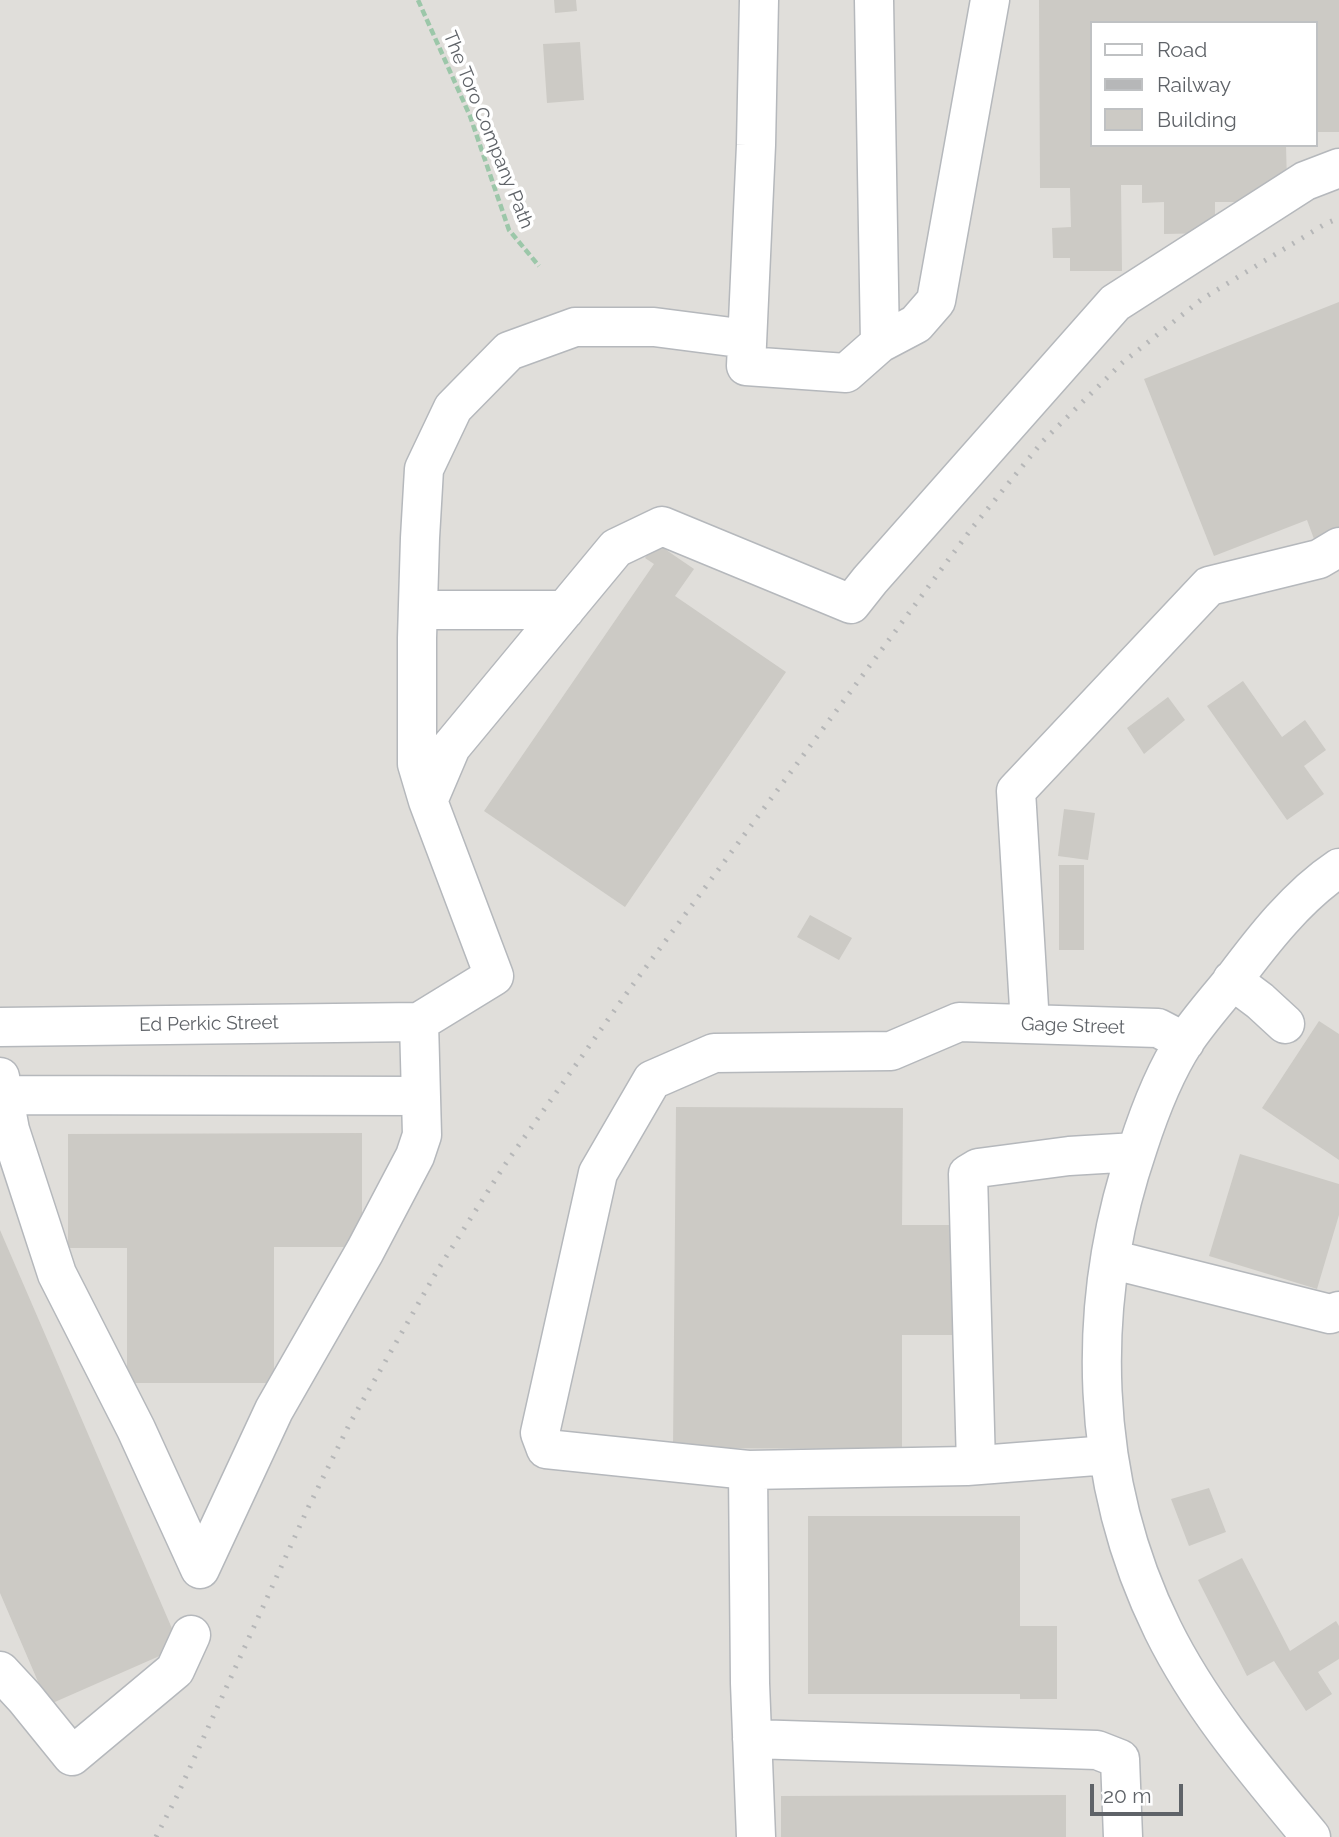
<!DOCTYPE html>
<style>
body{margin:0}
#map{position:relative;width:1339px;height:1837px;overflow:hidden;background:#f1efe8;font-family:Raleway,sans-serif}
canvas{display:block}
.legend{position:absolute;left:1090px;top:21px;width:228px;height:126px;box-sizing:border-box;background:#fff;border:2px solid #bfc1c3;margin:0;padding:9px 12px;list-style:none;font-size:21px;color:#5f6368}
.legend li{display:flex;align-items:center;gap:14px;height:35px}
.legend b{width:35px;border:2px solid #bfc1c3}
.scale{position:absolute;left:1090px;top:1784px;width:93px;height:32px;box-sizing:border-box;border:4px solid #5f6368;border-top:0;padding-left:9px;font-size:21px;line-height:24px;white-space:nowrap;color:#5f6368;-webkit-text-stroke:5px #fff;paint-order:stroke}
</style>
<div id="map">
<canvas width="1339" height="1837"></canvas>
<ul class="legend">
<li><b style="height:9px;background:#fff"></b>Road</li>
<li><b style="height:9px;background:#b6b7b8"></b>Railway</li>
<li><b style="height:19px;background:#cccac5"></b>Building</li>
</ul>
<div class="scale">20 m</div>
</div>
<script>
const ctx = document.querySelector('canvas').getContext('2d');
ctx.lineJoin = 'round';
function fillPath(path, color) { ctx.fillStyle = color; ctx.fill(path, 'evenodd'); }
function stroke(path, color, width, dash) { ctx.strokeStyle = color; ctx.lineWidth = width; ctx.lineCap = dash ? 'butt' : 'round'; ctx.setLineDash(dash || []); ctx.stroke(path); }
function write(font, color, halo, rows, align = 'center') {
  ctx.font = font + ' Raleway,sans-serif'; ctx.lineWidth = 7; ctx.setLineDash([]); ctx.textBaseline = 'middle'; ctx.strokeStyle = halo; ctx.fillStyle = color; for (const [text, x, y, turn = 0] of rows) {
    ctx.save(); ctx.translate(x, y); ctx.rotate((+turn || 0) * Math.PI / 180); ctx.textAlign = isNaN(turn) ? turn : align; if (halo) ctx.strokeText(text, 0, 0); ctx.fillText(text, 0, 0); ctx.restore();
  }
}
const industrial = new Path2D(`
 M 0,0 L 1339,0 L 1339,1837 L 0,1837 ZM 1092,23 L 1316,23 L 1316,145 L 1092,145 Z`);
const building = new Path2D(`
 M 554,0 L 576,0 L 577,11 L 555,13 Z
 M 1039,0 L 1339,0 L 1339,132 L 1316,132 L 1316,23 L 1092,23 L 1092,145 L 1286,145 L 1287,184 L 1268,202 L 1215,202 L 1215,233 L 1164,234 L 1164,202 L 1142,203 L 1142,185 L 1121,185 L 1122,271 L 1070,271 L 1070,258 L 1053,258 L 1052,228 L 1071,227 L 1070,188 L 1040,188 Z
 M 580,42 L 584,100 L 547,103 L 543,44 Z
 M 1339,302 L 1339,529 L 1314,539 L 1307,520 L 1214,556 L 1144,379 Z
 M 656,543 L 694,569 L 675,596 L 786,672 L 625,907 L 484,811 L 654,564 L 645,558 Z
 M 1243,681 L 1282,737 L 1305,720 L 1326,750 L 1304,766 L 1324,794 L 1287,820 L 1207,706 Z
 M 1168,697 L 1185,720 L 1144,754 L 1127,728 Z
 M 1064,809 L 1095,813 L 1088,860 L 1058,856 Z
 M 1059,865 L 1084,865 L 1084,950 L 1059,950 Z
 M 810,915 L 852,938 L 839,960 L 797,937 Z
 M 1319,1021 L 1339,1034 L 1339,1160 L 1262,1108 Z
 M 676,1107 L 903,1108 L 902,1225 L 956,1225 L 955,1335 L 902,1335 L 902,1449 L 673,1448 Z
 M 362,1133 L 362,1247 L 274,1247 L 274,1383 L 127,1383 L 127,1248 L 68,1248 L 68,1134 Z
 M 1240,1154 L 1339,1184 L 1339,1215 L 1317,1289 L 1209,1256 Z
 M 0,1230 L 180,1647 L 48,1705 L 0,1593 Z
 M 1209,1488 L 1226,1532 L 1189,1546 L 1171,1499 Z
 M 808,1516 L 1020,1516 L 1020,1626 L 1057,1626 L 1057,1699 L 1020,1699 L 1020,1694 L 808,1694 Z
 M 1242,1558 L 1290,1651 L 1336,1621 L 1339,1626 L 1339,1659 L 1318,1672 L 1332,1694 L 1306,1711 L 1274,1661 L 1247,1676 L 1198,1580 Z
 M 1066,1795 L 1066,1837 L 781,1837 L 781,1796 Z`);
const path = new Path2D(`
 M 418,0 L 470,116 L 509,230 L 539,266`);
const minor = new Path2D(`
 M 759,0 L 756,145 L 746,366 L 846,373 L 880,343 L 874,0
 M 880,343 L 916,324 L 936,301 L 990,0
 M 418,610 L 565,610
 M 428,801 L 417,764 L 417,638 L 420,538 L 424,469 L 453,408 L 509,351 L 575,327 L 654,327 L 747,339
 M 1232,980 L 1260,1001 L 1285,1024
 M 419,1022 L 494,976 L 428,801 L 451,747 L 616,548 L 662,526 L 851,604 L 870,580 L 1115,303 L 1305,181 L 1339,168
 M 1030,1024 L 1016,791 L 1209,586 L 1319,559 L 1339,547
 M 0,1027 L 419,1022
 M 0,1077 L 10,1130 L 57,1274 L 136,1429 L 200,1569 L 274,1410 L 365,1251 L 415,1156 L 422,1135 L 419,1022
 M 3,1095 L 421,1096
 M 1110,1259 L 1330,1314 L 1339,1311
 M 1108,1455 L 967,1466 L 748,1470 L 546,1449 L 540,1433 L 598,1173 L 652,1080 L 714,1053 L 891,1051 L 959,1022 L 1158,1028 L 1185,1042
 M 976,1465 L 968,1174 L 978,1168 L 1069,1156 L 1136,1152
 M 748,1470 L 750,1683 L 756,1837
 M 0,1671 L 25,1698 L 72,1756 L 175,1670 L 191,1635
 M 752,1739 L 1097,1750 L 1120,1759 L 1123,1837
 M 1311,1837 C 1257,1772 1201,1707 1163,1630 C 1089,1480 1084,1305 1138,1147 C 1149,1113 1166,1070 1185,1041 C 1199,1020 1217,1000 1233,980 C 1263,940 1297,896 1339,868`);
const rail = new Path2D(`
 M 156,1837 L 177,1796 L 307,1510 L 350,1423 L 437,1271 L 504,1166 L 629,990 L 972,528 L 1043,441 L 1122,363 L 1202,299 L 1325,224 L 1339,218`);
const streetNames = [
 ["The Toro Company Path",488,130,68],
 ["Ed Perkic Street",209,1024,-1],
 ["Gage Street",1073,1026,2]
];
fillPath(industrial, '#e0deda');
fillPath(building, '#cccac5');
stroke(minor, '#b5b8bc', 41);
stroke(path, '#9cc7a9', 4.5, [7, 3.5]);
stroke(minor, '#fff', 38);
stroke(rail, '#b6b7b8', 5, [2, 9]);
write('19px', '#5f6368', '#fff', streetNames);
</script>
